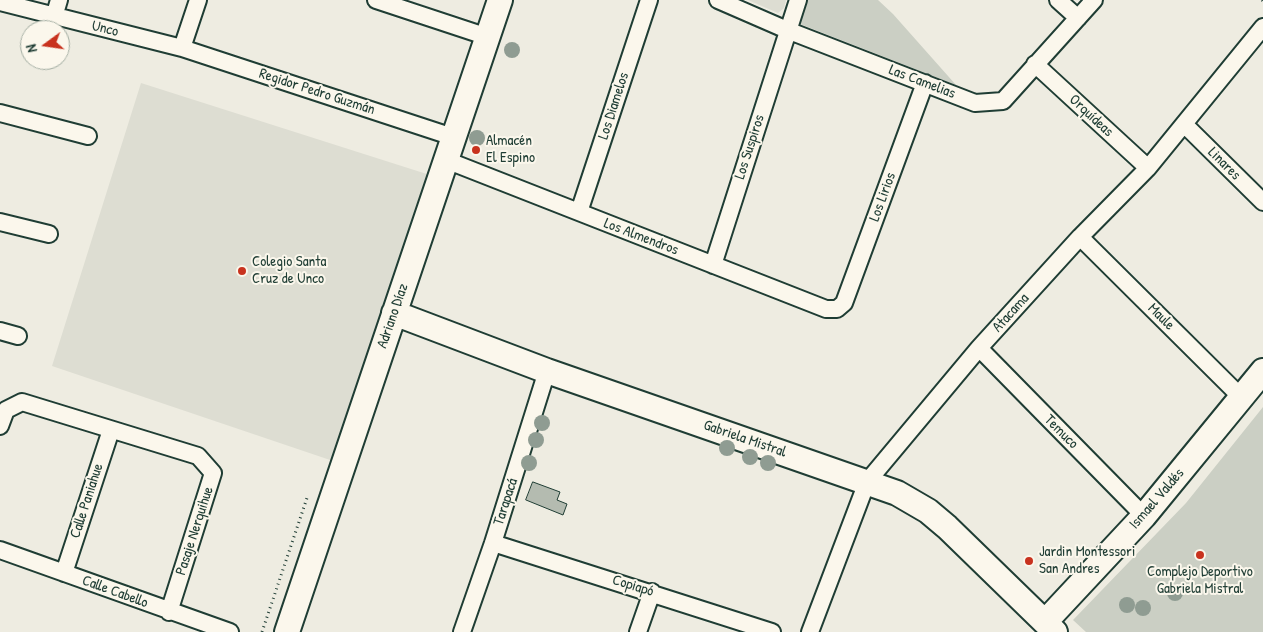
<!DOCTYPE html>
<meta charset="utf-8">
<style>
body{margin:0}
#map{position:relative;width:1263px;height:632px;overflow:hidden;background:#eeece1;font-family:"Patrick Hand",sans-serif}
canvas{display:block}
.north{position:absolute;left:20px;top:20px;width:50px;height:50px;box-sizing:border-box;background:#fbf7ec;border:1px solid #a3ada2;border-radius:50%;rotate:256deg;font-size:14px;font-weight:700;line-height:20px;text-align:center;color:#1f3d34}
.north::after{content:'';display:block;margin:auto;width:18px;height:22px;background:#c8321e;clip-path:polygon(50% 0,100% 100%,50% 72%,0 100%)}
</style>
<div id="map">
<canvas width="1263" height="632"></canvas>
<div class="north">N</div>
</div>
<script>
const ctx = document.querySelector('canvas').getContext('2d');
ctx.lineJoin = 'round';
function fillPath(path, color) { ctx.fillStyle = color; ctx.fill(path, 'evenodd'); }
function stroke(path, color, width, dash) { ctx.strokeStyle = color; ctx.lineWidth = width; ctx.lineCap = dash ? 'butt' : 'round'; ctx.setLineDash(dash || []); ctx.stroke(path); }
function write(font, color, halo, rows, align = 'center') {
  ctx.font = font + ' "Patrick Hand",sans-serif'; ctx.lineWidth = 4; ctx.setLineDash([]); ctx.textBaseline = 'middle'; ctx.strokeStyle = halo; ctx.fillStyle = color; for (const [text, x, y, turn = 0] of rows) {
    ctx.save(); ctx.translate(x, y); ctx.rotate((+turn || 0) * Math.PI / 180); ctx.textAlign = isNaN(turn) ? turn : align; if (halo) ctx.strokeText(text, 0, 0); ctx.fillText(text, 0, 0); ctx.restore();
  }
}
const built = new Path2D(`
 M 748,0 L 786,0 L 784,8 L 778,13 Z
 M 141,83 L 433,176 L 339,463 L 52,366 Z`);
const green = new Path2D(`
 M 808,0 L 878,0 L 893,14 L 956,85 L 800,24 Z
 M 1263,407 L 1263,632 L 1086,632 L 1073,620 L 1186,503 Z`);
const building = new Path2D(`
 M 533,482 L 560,492 L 557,500 L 567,504 L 563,515 L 526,500 Z`);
const path = new Path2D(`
 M 1262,0 L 1263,1
 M 262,632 L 308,495`);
const street = new Path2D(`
 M 376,0 L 488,37
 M 718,0 L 787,30 L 975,103 L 1003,101 L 1094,0
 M 1058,0 L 1078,18
 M 0,2 L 182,48 L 453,137
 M 54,17 L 59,0
 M 182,48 L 198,0
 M 1035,64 L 1148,168
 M 0,113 L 88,136
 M 1185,125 L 1263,202
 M 446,160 L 826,309 L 837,309 L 844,303 L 925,83
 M 579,212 L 649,0
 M 0,222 L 49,234
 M 1080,237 L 1242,398
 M 713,265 L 798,0
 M 0,331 L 18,336
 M 979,348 L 1144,516
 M 0,426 L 6,410 L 22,402 L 198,456 L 213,473 L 169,612
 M 493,543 L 772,632
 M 0,550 L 230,632
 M 64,573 L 111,430
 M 462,632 L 493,543 L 547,371
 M 638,632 L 652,592
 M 810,632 L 867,482 L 979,348 L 1080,237 L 1148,168 L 1263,27`);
const secondary = new Path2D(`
 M 394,313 L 547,371 L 897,493 L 928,511 L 947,527 L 1055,632
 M 1045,622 L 1144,516 L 1263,371
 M 287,632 L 500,0`);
const trees = [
 [512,50],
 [477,138],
 [542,423],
 [536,440],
 [727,448],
 [750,457],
 [529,463],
 [768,463],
 [1175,593],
 [1127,605],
 [1143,608]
];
const markers = [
 [476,150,5,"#c8321e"],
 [242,271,5,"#c8321e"],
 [1200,555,5,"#c8321e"],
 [1029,561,5,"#c8321e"]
];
const streetNames = [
 ["Unco",105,29,14],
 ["Las Camelias",922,82,21],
 ["Regidor Pedro Guzmán",317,92,18],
 ["Los Diamelos",614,106,-72],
 ["Orquídeas",1091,116,43],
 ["Los Suspiros",750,147,-72],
 ["Linares",1224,164,45],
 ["Los Lirios",883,197,-70],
 ["Los Almendros",641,237,21],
 ["Atacama",1011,313,-48],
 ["Adriano Díaz",393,316,-71],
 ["Maule",1161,317,45],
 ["Temuco",1061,432,45],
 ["Gabriela Mistral",745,439,19],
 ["Ismael Valdés",1157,499,-49],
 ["Calle Paniahue",87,501,-72],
 ["Tarapacá",506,502,-72],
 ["Pasaje Nerquihue",195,531,-72],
 ["Copiapó",633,586,17],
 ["Calle Cabello",115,592,20]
];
const poiNames = [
 ["Almacén",486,141],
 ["El Espino",486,158],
 ["Colegio Santa",252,262],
 ["Cruz de Unco",252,279],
 ["Jardin Montessori",1039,552],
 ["San Andres",1039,569],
 ["Complejo Deportivo",1200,572,"center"],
 ["Gabriela Mistral",1200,589,"center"]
];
fillPath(built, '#ddddd2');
fillPath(green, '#cbcfc4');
fillPath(building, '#b4bbb0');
stroke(building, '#1f3d34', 1);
stroke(street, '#1f3d34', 20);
stroke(secondary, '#1f3d34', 28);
stroke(path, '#1f3d34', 3, [1, 4]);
stroke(street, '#fbf7ec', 16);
stroke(secondary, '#fbf7ec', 24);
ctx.fillStyle = '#8f9c92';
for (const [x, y] of trees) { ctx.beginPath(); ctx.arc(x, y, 8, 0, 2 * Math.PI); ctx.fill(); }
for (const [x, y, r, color] of markers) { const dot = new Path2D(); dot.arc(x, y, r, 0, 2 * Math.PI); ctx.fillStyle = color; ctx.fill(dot); stroke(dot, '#fbf7ec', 2); }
write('15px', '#1f3d34', '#fbf7ec', streetNames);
write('15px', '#1f3d34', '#fbf7ec', poiNames, 'left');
</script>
